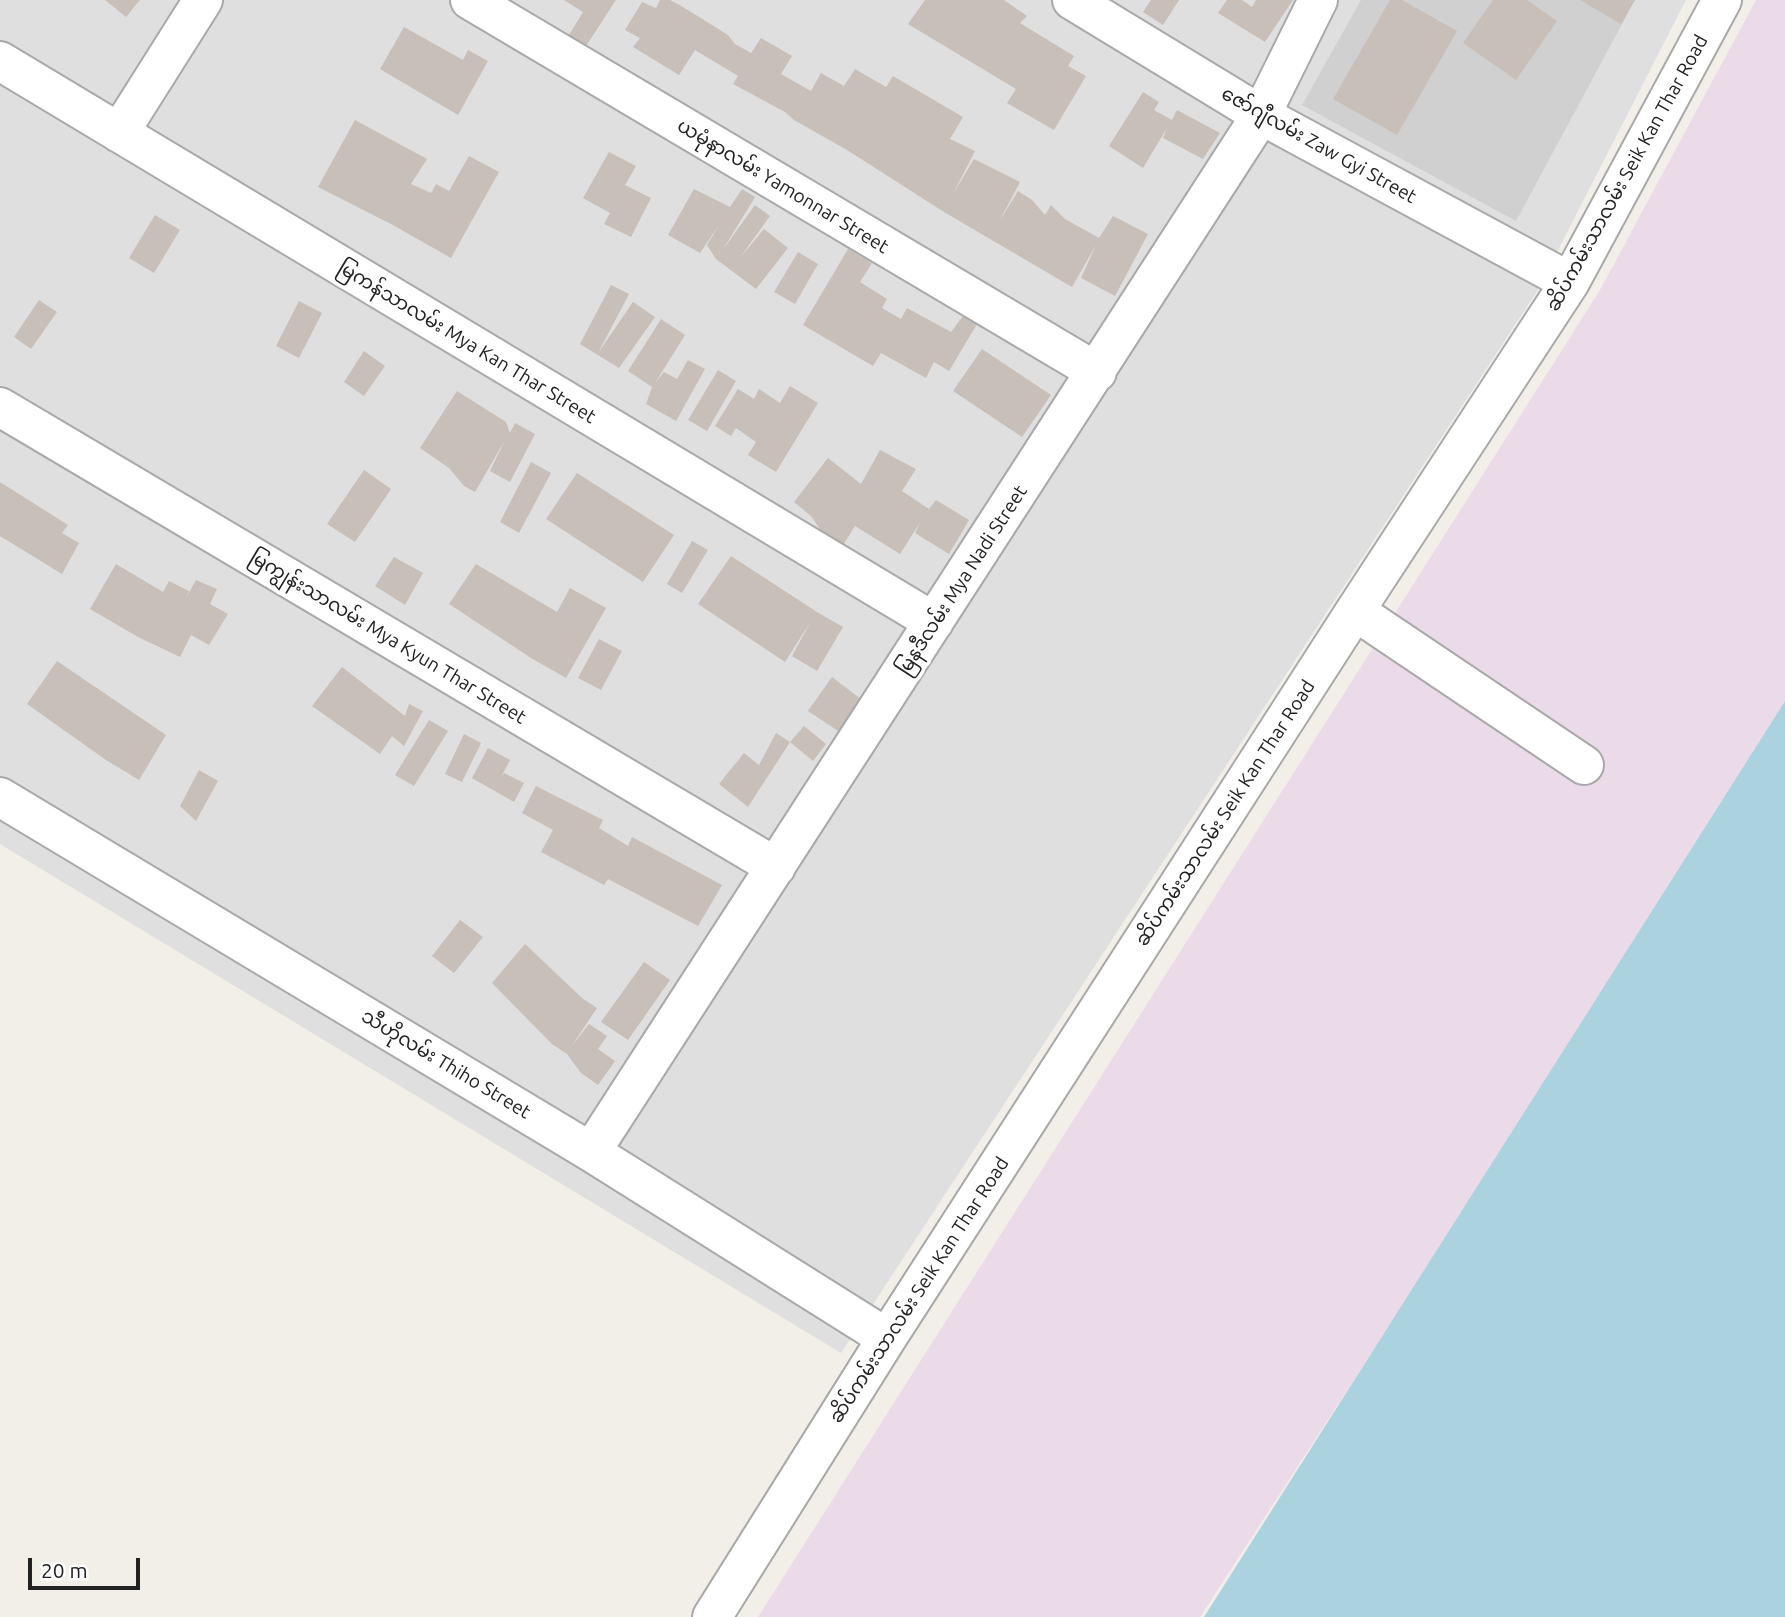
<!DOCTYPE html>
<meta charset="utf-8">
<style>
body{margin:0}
#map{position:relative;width:1785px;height:1617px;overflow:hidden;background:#f2efe9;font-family:Ubuntu,sans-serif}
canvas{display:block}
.scale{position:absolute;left:28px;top:1558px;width:112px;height:32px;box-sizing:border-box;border:4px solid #222;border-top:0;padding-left:9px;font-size:21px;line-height:24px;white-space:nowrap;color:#222;-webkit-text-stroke:5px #fff;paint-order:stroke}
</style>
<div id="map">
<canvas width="1785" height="1617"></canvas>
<div class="scale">20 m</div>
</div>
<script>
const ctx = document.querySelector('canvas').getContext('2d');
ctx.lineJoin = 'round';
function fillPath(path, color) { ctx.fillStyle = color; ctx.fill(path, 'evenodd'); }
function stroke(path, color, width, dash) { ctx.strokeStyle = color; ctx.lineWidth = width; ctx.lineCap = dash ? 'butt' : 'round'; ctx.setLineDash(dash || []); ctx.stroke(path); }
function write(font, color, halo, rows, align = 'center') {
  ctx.font = font + ' Ubuntu,"Noto Sans Myanmar",sans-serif'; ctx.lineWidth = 7; ctx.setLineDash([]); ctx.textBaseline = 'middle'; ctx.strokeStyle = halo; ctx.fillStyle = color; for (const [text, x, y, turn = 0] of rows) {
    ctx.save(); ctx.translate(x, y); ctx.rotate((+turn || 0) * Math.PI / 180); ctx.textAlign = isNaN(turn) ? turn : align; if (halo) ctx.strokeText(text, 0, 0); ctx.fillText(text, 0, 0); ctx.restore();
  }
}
const residential = new Path2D(`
 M 0,0 L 1686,0 L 1536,293 L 841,1353 L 0,844 Z`);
const industrial = new Path2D(`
 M 1756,0 L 1785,0 L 1785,701 L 1383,1335 L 1200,1617 L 758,1617 L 1600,290 Z`);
const religious = new Path2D(`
 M 1361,0 L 1635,0 L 1516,221 L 1302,105 Z`);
const water = new Path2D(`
 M 1785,701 L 1785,1617 L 1204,1617 Z`);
const building = new Path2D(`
 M 105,0 L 140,0 L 126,17 Z
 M 564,0 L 616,0 L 586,46 L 569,35 L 583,12 Z
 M 660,0 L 670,0 L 683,7 L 728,35 L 735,44 L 751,53 L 761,38 L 792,56 L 781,74 L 811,91 L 821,73 L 844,86 L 855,69 L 886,87 L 893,76 L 963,117 L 950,139 L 975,151 L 953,194 L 974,159 L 1020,182 L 999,222 L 1018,191 L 1032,200 L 1045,215 L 1051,205 L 1065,219 L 1099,238 L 1113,216 L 1148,234 L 1115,296 L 1081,278 L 1096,245 L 1072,287 L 944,212 L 847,150 L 794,120 L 785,112 L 733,84 L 738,76 L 695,50 L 679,75 L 633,47 L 640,38 L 625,30 L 642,2 L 656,8 Z
 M 925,0 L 1004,0 L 1027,16 L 1020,23 L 1074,56 L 1068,66 L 1086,76 L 1054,130 L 1007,103 L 1016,89 L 908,24 Z
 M 1151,0 L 1179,0 L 1163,25 L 1143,12 Z
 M 1227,0 L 1242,0 L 1252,7 L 1256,0 L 1293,0 L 1265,42 L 1218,13 Z
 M 1390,0 L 1402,0 L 1457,31 L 1397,135 L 1333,99 Z
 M 1493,0 L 1527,0 L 1557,21 L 1516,80 L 1463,43 Z
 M 1580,0 L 1635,0 L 1621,24 Z
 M 404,27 L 463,60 L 468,50 L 488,61 L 458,115 L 380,69 Z
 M 1143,92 L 1159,102 L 1154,110 L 1172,120 L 1177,110 L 1220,133 L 1203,159 L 1163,138 L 1167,128 L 1143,168 L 1109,146 Z
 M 355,120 L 427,159 L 411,184 L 431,193 L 436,184 L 449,191 L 469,156 L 499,172 L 451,258 L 391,224 L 318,187 Z
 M 609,152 L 636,166 L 625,185 L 651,198 L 631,237 L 604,224 L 610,213 L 583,198 Z
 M 694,189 L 730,207 L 742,189 L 755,197 L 722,251 L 755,205 L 770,216 L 739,259 L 764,229 L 788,248 L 756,289 L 716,259 L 707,245 L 719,225 L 700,253 L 668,235 Z
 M 155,215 L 180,230 L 154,273 L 129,258 Z
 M 848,249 L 872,263 L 860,282 L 887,299 L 882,308 L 901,319 L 907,308 L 951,332 L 963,316 L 977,324 L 949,371 L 934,362 L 926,378 L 881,353 L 873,366 L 803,325 Z
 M 798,252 L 818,264 L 795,304 L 774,292 Z
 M 611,285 L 629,294 L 598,353 L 633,302 L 655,317 L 619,368 L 580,344 Z
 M 39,300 L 57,312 L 31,349 L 14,337 Z
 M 299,301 L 322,313 L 299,358 L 276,346 Z
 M 661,319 L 685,335 L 655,383 L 664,372 L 677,379 L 688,360 L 705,369 L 676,421 L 646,404 L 652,387 L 628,371 Z
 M 982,349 L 1051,395 L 1022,437 L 953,391 Z
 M 364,351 L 385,366 L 364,396 L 344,382 Z
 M 718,370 L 736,381 L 707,431 L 688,420 Z
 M 790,386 L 818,403 L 776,472 L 748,455 L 756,442 L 736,428 L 731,436 L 715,426 L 738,389 L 754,399 L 759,389 L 780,403 Z
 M 457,391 L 506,422 L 510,433 L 515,423 L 535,434 L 510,482 L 490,471 L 505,440 L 475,492 L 464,486 L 449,468 L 420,448 Z
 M 880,450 L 916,469 L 902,491 L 929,509 L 936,500 L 969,520 L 949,554 L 915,533 L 921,521 L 900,554 L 855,526 L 842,547 L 826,538 L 811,516 L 794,502 L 828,458 L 861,484 Z
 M 531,462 L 551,473 L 519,533 L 500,522 Z
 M 364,470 L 391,489 L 355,542 L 327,524 Z
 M 577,473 L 674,535 L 643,582 L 546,519 Z
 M 0,482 L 68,525 L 62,533 L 79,543 L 62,574 L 0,536 Z
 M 692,541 L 708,550 L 682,593 L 667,584 Z
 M 731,556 L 817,612 L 843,627 L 817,671 L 792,656 L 811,621 L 785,662 L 698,604 Z
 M 394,557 L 423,573 L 405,605 L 375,586 Z
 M 116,564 L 163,592 L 169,581 L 189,591 L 186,598 L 196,580 L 217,589 L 210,604 L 228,614 L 209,645 L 191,635 L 180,657 L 138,637 L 90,609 Z
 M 476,564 L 557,612 L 570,588 L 606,608 L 566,678 L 531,658 L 449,604 Z
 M 599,639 L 622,651 L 601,690 L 578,678 Z
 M 57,661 L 166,735 L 139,780 L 106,760 L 27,704 Z
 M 342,667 L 405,716 L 409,704 L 423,711 L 404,746 L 392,736 L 380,754 L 312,706 Z
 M 832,677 L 862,700 L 838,731 L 808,711 Z
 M 429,720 L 448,731 L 414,786 L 395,775 Z
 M 804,726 L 826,744 L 813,761 L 790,742 Z
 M 776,733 L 790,742 L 748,807 L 719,784 L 744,753 L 759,765 Z
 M 464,734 L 481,743 L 462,782 L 445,774 Z
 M 488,748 L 510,760 L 500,779 L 504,773 L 524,783 L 514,802 L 472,778 Z
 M 199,770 L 218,781 L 196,821 L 180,806 Z
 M 536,786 L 603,820 L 599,828 L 628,846 L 632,837 L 722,885 L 698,926 L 608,879 L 604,885 L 541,852 L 553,830 L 522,813 Z
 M 460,920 L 483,937 L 454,973 L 432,956 Z
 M 525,944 L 582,998 L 597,1008 L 571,1047 L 589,1024 L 607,1036 L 598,1049 L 615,1061 L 598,1085 L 581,1073 L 567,1054 L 552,1044 L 492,983 Z
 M 644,962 L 670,980 L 628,1040 L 601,1022 Z`);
const minor = new Path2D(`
 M 470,0 L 1097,372
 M 1072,0 L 1261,115 L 1570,282
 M 0,61 L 934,622
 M 119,133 L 203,0
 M 0,407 L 776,867
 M 1355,611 L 1584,765
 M 0,797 L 591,1152 L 887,1338
 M 591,1152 L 1261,115 L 1318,0
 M 712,1617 L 887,1338 L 1355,611 L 1570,282 L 1722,0`);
const streetNames = [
 ["ဇော်ဂျီလမ်း Zaw Gyi Street",1319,145,29],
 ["ဆိပ်ကမ်းသာလမ်း Seik Kan Thar Road",1627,173,-61],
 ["ယမုံနာလမ်း Yamonnar Street",783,186,31],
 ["မြကန်သာလမ်း Mya Kan Thar Street",467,342,31],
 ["မြနဒီလမ်း Mya Nadi Street",962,580,-57],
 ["မြကျွန်းသာလမ်း Mya Kyun Thar Street",388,637,31],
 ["ဆိပ်ကမ်းသာလမ်း Seik Kan Thar Road",1225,813,-57],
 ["သီဟိုလမ်း Thiho Street",446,1064,31],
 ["ဆိပ်ကမ်းသာလမ်း Seik Kan Thar Road",919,1290,-57]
];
fillPath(residential, '#e0dfdf');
fillPath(industrial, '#ebdbe8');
fillPath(religious, '#d0d0d0');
fillPath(water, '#aad3df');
fillPath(building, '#c7bfb8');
stroke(minor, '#a9a9a9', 42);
stroke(minor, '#fff', 38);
write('19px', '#222', '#fff', streetNames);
</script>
